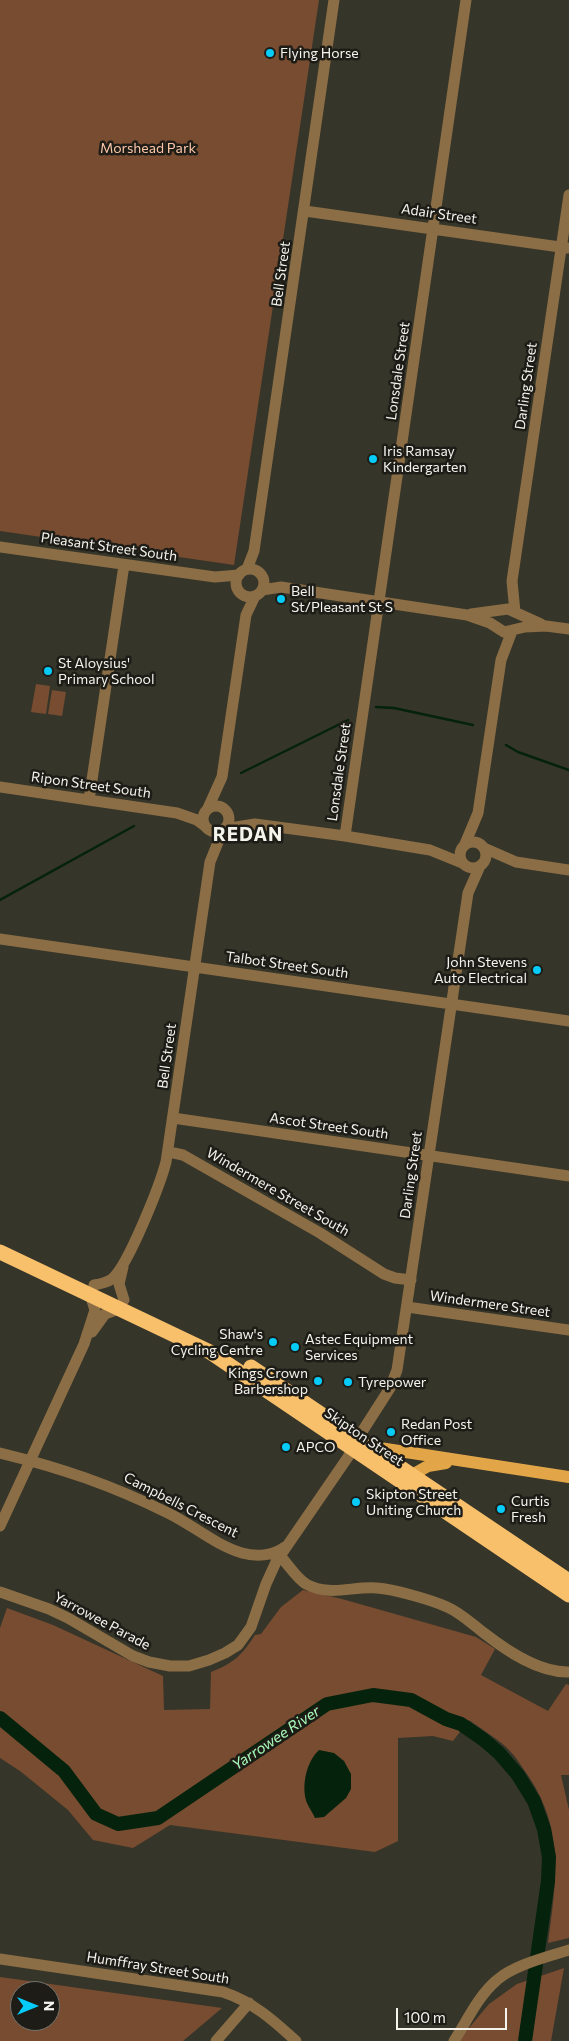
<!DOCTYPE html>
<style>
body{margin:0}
#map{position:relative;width:569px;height:2041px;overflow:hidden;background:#363529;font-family:Commissioner,sans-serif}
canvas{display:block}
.north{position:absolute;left:10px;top:1981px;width:50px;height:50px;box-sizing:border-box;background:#1d1c17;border:1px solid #73726c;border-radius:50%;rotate:90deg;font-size:14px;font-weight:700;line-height:20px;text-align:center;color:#f4f3ec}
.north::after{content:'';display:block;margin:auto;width:18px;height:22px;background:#05cbf9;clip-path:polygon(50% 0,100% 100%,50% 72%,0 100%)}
.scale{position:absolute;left:396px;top:2008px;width:111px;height:22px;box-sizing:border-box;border:2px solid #f4f3ec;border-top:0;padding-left:6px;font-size:15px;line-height:18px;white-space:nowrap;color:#f4f3ec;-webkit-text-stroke:4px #1d1c17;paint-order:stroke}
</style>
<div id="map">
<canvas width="569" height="2041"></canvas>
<div class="north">N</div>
<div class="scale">100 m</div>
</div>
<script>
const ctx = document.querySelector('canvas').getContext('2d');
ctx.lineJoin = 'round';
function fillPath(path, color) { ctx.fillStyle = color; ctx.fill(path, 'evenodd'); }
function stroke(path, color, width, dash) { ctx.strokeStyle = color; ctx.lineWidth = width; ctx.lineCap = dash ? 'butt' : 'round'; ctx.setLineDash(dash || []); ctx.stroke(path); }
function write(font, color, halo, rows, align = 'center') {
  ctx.font = font + ' Commissioner,sans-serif'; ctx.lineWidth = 5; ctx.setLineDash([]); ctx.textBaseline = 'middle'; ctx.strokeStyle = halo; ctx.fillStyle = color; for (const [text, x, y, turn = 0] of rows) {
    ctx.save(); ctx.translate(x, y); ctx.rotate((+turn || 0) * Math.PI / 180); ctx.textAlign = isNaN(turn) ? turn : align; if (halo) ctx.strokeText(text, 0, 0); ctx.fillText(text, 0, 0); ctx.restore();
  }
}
const green = new Path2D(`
 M 0,0 L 319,0 L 234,565 L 0,531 Z
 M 36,684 L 50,686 L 46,714 L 31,712 Z
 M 52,690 L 66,692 L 62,716 L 48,714 Z
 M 303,1590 L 342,1599 L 476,1637 L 495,1649 L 481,1675 L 548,1711 L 566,1684 L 569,1685 L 569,1775 L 561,1775 L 569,1810 L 569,1938 L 548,1943 C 556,1883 565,1831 529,1777 C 522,1767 515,1755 506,1747 C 495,1737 481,1729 469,1720 L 453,1741 L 433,1736 L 398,1738 L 398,1841 L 375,1852 L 170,1825 L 133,1848 L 93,1840 L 68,1810 L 20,1771 L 0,1758 L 0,1628 L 7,1608 L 53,1625 L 163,1676 L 164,1710 L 210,1709 L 211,1672 C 234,1663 242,1655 255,1635 L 261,1634 L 281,1607 Z
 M 564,1968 L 551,2041 L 458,2041 L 489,2004 L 517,1984 Z
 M 0,1977 L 222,2008 L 183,2041 L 0,2041 ZM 20,1991 L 50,1991 L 50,2021 L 20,2021 Z`);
const water = new Path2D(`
 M 319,1750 L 334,1753 L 344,1761 L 351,1774 L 351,1789 L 346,1798 L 324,1817 L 315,1818 C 313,1813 309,1808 307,1803 C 301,1787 306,1762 319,1750 Z`);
const stream = new Path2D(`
 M 376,707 L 394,708 L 473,725
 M 506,745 L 518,752 L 569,770
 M 241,773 L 348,720
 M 0,900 L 134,826`);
const river = new Path2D(`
 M 0,1718 L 64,1771 L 96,1814 L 118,1824 L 158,1818 L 327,1704 L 373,1695 L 411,1700 L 446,1719 L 461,1724 L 484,1740 L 499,1753 L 518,1775 L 534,1801 L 544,1829 L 549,1857 L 548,1881 L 525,2041`);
const minor = new Path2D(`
 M 305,211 L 567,248
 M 0,547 L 215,577 L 239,575
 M 247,569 L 254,551 L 334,0
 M236 583a14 14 0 1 1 28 0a14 14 0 1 1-28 0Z
 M 262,590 L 281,587 L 467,615 L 490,623 L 504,632 L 525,627 L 546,626 L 569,629
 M 515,612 L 512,581 L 569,195
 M 471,614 L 508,609 L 541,624
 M 0,787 L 177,813 L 197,820 L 205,826
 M 89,800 L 124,565
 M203 819a13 13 0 1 1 26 0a13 13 0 1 1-26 0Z
 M 208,808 L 222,777 L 246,615 L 255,596
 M 224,829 L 255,824 L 345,836 L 430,850 L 462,863
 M 345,836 L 466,0
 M460 855a13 13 0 1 1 26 0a13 13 0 1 1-26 0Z
 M 465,844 L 478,813 L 501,660 L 512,631
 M 484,848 L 516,862 L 569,870
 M 0,939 L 569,1021
 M 173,1118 L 569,1176
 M 169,1152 L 183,1155 L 320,1233 L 384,1274 L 395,1278 L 411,1280
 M 123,1267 L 119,1284 L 124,1300
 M 94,1285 C 100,1284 106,1283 112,1279 C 128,1266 160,1185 166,1162 L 210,862 L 223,830
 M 407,1307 L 569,1330
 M 92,1332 L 105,1314 L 121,1308
 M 0,1453 C 62,1468 111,1485 168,1513 C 193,1525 215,1545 242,1553 C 256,1557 273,1556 285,1547
 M 0,1526 L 84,1344 L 95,1310 L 90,1294
 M 280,1556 C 289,1565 295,1577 306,1584 C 330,1597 352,1586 377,1588 C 393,1589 432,1600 447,1607 C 461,1613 472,1624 484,1633 C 507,1651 539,1673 569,1672
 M 0,1592 L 49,1609 L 68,1618 L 133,1656 L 149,1662 L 170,1666 L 189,1666 L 209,1660 L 225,1653 L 238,1645 L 251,1627 L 266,1584 L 276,1562 L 348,1457 L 358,1438 L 390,1388 L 397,1370 L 468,893 L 480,866
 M 0,1959 L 223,1992 C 253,2002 273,2020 296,2041
 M 216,2041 L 249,2003
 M 454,2041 C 467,2021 478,1996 497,1980 C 514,1965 547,1957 569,1950`);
const major = new Path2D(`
 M 373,1447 L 569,1477
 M 405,1479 L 428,1466 L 446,1463`);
const highway = new Path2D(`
 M 0,1252 L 210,1352 L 569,1595
 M 251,1367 L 569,1581`);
const markers = [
 [270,53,5,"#05cbf9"],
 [373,459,5,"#05cbf9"],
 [281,599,5,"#05cbf9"],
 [48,671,5,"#05cbf9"],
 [537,970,5,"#05cbf9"],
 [273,1342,5,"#05cbf9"],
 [295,1347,5,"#05cbf9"],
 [318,1381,5,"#05cbf9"],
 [348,1382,5,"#05cbf9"],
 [391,1432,5,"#05cbf9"],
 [286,1447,5,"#05cbf9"],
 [356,1502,5,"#05cbf9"],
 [501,1509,5,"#05cbf9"]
];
const poiNames = [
 ["Flying Horse",280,53],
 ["Iris Ramsay",383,451],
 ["Kindergarten",383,467],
 ["Bell",291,591],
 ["St/Pleasant St S",291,607],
 ["St Aloysius'",58,663],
 ["Primary School",58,679],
 ["John Stevens",527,962,"right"],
 ["Auto Electrical",527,978,"right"],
 ["Shaw's",263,1334,"right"],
 ["Cycling Centre",263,1350,"right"],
 ["Astec Equipment",305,1339],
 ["Services",305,1355],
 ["Kings Crown",308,1373,"right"],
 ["Barbershop",308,1389,"right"],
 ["Tyrepower",358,1382],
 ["Redan Post",401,1424],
 ["Office",401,1440],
 ["APCO",296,1447],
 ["Skipton Street",366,1494],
 ["Uniting Church",366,1510],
 ["Curtis",511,1501],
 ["Fresh",511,1517]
];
const parkNames = [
 ["Morshead Park",148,148]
];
const streetNames = [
 ["Adair Street",439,214,8],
 ["Bell Street",281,274,-82],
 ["Lonsdale Street",398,371,-82],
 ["Darling Street",526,386,-82],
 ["Pleasant Street South",109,547,8],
 ["Lonsdale Street",339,772,-82],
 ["Ripon Street South",91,785,8],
 ["Talbot Street South",287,965,8],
 ["Bell Street",167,1056,-82],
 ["Ascot Street South",329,1126,8],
 ["Darling Street",411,1175,-82],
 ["Windermere Street South",278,1192,30],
 ["Windermere Street",490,1304,8],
 ["Skipton Street",364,1437,34],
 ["Campbells Crescent",181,1505,27],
 ["Yarrowee Parade",102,1621,28],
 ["Humffray Street South",158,1968,9]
];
const waterNames = [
 ["Yarrowee River",276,1738,-34]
];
const districtNames = [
 ["REDAN",248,835]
];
fillPath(green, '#784c31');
fillPath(water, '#04220c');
stroke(stream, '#04220c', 2.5);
stroke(river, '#04220c', 14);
stroke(minor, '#8b6e45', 11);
stroke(major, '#e2a648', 12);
stroke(highway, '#f9c06b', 15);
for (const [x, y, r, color] of markers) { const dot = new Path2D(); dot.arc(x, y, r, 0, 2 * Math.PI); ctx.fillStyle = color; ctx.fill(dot); stroke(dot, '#1d1c17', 2); }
write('14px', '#f4f3ec', '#1d1c17', poiNames, 'left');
write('14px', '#fcc6a8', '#1d1c17', parkNames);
write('14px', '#f4f3ec', '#1d1c17', streetNames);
write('italic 15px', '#a9fcb8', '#1d1c17', waterNames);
ctx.letterSpacing = '1px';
write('bold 19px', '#f4f3ec', '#1d1c17', districtNames);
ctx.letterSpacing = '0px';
</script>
